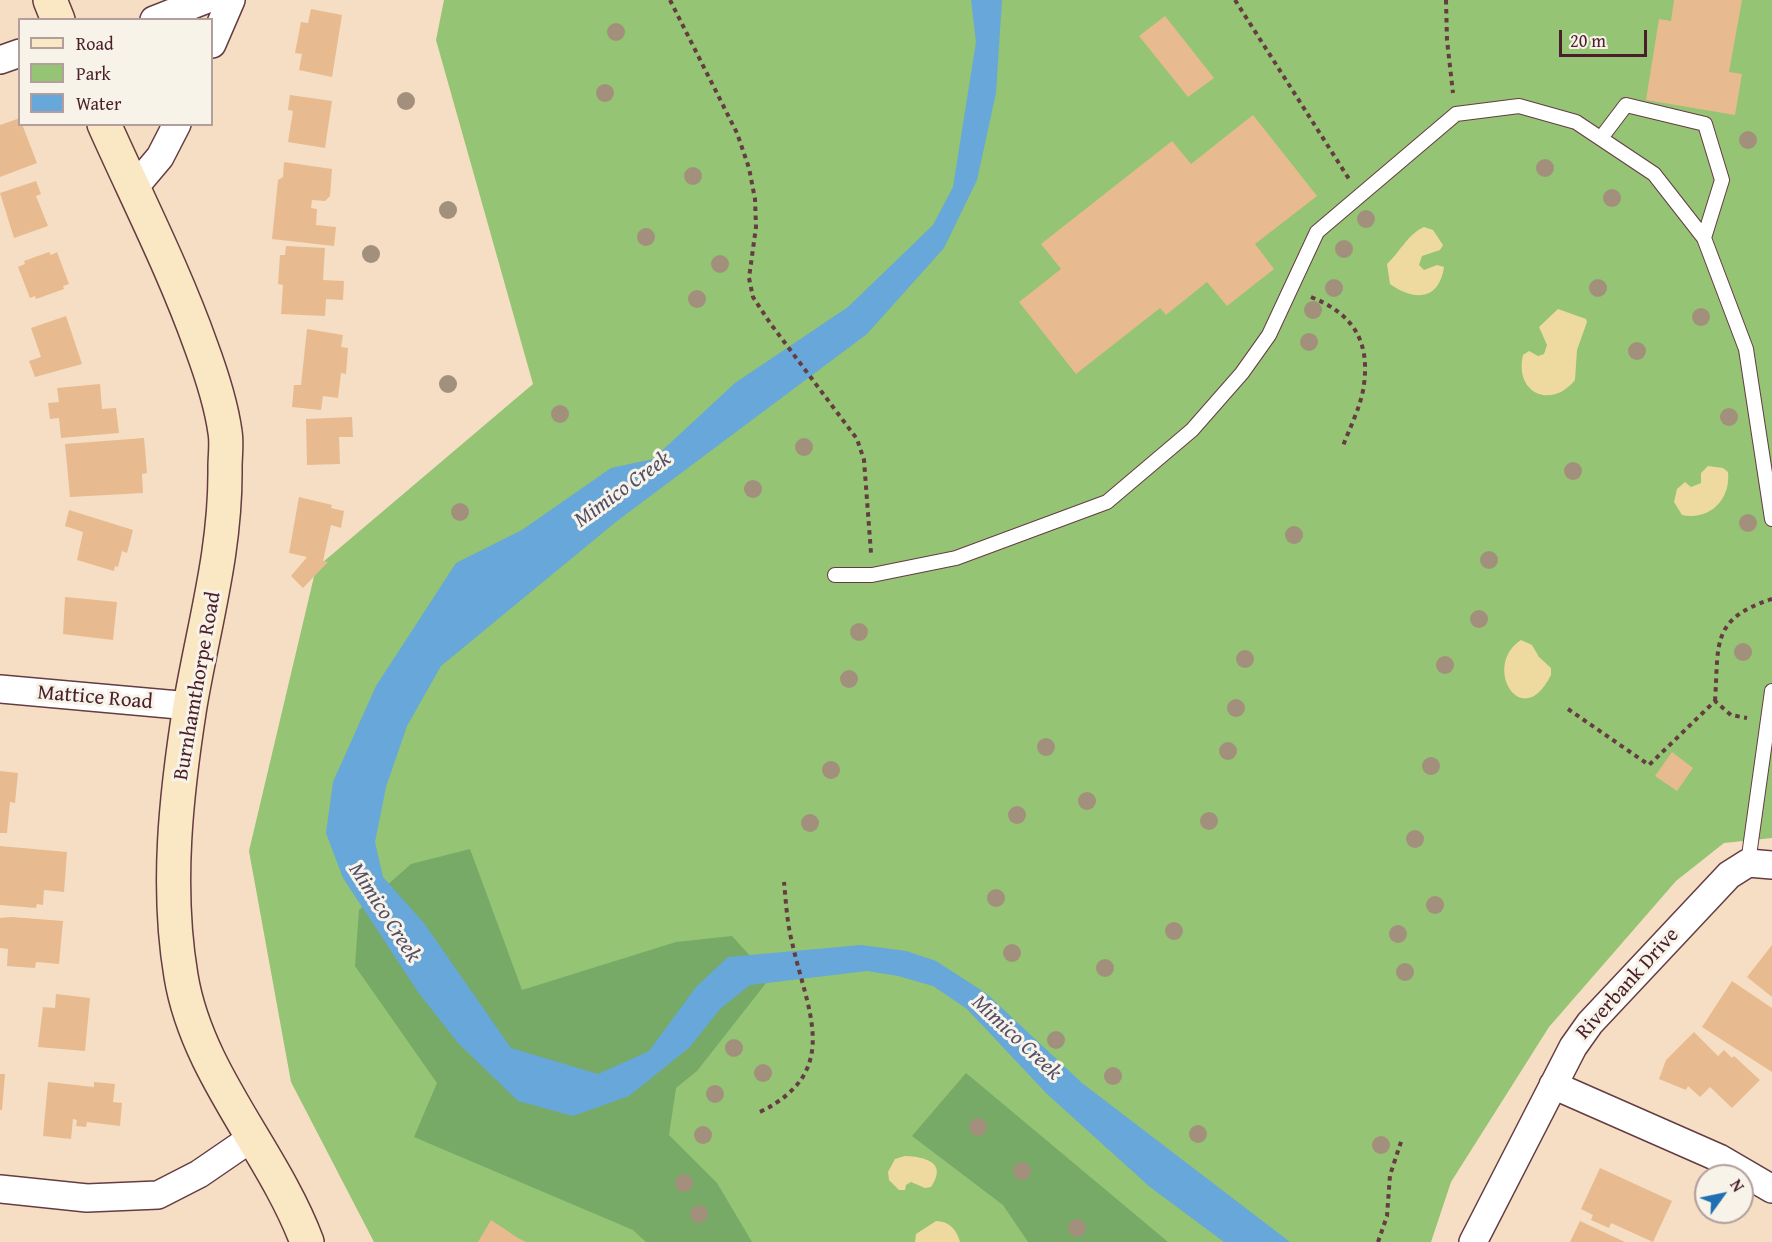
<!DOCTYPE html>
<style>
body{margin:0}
#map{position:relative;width:1772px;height:1242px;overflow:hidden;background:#f5dec4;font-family:"Gentium Book Plus",serif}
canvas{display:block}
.legend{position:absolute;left:18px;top:18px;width:195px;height:108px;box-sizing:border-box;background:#f7f3e8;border:2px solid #b29e9c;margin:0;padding:8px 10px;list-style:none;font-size:18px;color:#4a1f2b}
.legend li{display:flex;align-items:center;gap:12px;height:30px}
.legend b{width:30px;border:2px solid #b29e9c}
.north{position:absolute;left:1694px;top:1164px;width:60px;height:60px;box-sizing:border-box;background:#f7f3e8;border:2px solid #b29e9c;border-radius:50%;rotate:57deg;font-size:16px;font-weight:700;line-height:24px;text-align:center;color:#4a1f2b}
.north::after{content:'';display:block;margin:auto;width:21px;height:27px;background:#1f6fb2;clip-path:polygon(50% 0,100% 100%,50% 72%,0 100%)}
.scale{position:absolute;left:1559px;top:30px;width:88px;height:27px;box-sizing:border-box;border:3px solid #4a1f2b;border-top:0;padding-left:8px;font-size:18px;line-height:21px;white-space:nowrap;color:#4a1f2b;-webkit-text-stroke:4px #f7f3e8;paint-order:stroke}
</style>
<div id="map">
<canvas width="1772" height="1242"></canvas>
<ul class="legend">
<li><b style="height:8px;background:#fae7c3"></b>Road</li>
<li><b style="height:16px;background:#94c474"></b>Park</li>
<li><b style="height:16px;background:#67a7da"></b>Water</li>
</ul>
<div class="north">N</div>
<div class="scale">20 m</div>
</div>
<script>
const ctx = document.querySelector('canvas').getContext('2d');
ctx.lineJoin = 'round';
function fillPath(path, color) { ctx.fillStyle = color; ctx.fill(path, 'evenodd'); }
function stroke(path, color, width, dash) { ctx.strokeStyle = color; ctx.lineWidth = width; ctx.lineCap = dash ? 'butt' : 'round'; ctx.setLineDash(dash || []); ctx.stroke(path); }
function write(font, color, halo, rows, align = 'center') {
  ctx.font = font + ' "Gentium Book Plus",serif'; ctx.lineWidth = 6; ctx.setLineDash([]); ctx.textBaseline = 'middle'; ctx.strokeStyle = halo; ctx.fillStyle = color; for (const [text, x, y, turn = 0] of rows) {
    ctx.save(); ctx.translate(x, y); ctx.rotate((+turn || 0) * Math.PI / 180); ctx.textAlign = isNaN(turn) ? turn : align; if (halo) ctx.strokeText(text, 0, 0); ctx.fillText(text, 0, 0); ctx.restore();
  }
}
const green = new Path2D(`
 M 444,0 L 1772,0 L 1772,838 L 1724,843 L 1676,881 L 1549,1027 L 1451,1182 L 1431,1242 L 374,1242 L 291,1082 L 249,851 L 316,568 L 533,384 L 436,40 Z`);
const forest = new Path2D(`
 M 470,849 L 522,990 L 676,942 L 732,936 L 770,978 L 697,1071 L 676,1088 L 669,1135 L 717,1183 L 752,1242 L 646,1242 L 633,1230 L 414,1137 L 437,1083 L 355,966 L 359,910 L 411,864 Z
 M 966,1073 L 1168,1242 L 1028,1242 L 1003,1205 L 912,1136 Z`);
const sand = new Path2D(`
 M 1424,227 L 1433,230 L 1443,245 L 1440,250 L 1422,256 L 1419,265 L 1424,270 L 1437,265 L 1444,267 C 1439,301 1414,301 1390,284 L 1387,264 C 1400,252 1408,234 1424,227 Z
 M 1558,309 L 1586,319 L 1587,322 L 1577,350 L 1575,380 C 1551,410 1514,393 1523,355 L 1529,351 L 1538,356 L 1544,354 L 1547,345 L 1539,327 Z
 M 1708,466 L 1723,468 L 1728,472 C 1731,499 1710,521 1682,515 L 1674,502 L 1677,489 L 1685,482 L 1691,487 L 1701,483 L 1701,473 Z
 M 1521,640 L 1532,645 L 1539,657 L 1551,668 L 1551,675 C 1522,734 1481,666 1521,640 Z
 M 905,1156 C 925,1157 948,1162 931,1187 L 925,1188 L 911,1182 L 906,1185 L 905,1190 L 899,1190 L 889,1180 L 888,1172 L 895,1159 Z
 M 936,1221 C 949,1221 957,1230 960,1242 L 915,1242 L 916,1234 Z`);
const water = new Path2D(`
 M 971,0 L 1002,0 L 996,93 L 977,180 L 944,248 L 867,334 L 617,521 L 441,666 L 407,726 L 386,787 L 375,842 L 383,877 L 424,923 L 511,1048 L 598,1074 L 649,1051 L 696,987 L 728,957 L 861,945 L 906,951 L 936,961 L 987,994 L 1082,1083 L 1290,1242 L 1224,1242 L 1150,1187 L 1047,1094 L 967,1009 L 933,986 L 898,976 L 867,971 L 750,985 L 720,1009 L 690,1047 L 629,1096 L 573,1116 L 518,1101 L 458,1043 L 418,992 L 343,878 L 326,833 L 333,782 L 376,686 L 456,563 L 522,530 L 611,468 L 653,459 L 735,383 L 848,307 L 933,225 L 953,187 L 976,42 Z`);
const building = new Path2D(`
 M 1674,0 L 1742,0 L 1729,72 L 1742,74 L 1735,115 L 1646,100 L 1659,19 L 1671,21 Z
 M 311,9 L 342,15 L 332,77 L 299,70 L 302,54 L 295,53 L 301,22 L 308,23 Z
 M 1165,16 L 1214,78 L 1188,97 L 1139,36 Z
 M 290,95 L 332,101 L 325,148 L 288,142 L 293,111 L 288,110 Z
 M 1253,115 L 1317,196 L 1255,244 L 1274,269 L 1227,306 L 1207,282 L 1166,315 L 1160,308 L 1076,374 L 1019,302 L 1061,269 L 1041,244 L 1172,141 L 1191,164 Z
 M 20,118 L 20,124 L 22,124 L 37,163 L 0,177 L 0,125 Z
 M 284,162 L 332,169 L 330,196 L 325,201 L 312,200 L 311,208 L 317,209 L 316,225 L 336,227 L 334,246 L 272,239 L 278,180 L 283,177 Z
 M 36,181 L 41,194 L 36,196 L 48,226 L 14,238 L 0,193 Z
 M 286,246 L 325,248 L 323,280 L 344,281 L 343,300 L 326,299 L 325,316 L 281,314 L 283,285 L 278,284 L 280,255 L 285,255 Z
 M 49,252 L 51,255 L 57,252 L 69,284 L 63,286 L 64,289 L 36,299 L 35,296 L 30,298 L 18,267 L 25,264 L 24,261 Z
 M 66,316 L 82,364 L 35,377 L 29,361 L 41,357 L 31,328 Z
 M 307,329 L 343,335 L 341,347 L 348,348 L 346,374 L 341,373 L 338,398 L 323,396 L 321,410 L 292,407 L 294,385 L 301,385 Z
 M 100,384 L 102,409 L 116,408 L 119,433 L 61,438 L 59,418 L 50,419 L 48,403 L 59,402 L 57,388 Z
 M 352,417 L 353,437 L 339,437 L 340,464 L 307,465 L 306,419 Z
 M 144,438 L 147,473 L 142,474 L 143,493 L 70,497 L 65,444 Z
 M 299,497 L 332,505 L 331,508 L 344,511 L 341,528 L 331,525 L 323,561 L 328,562 L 303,588 L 291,576 L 307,557 L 289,553 Z
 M 69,510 L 133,530 L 127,553 L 122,551 L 118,567 L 115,566 L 114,571 L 77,560 L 83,532 L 65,526 Z
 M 65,597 L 117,602 L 113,640 L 63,634 Z
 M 1672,752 L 1693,768 L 1677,791 L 1655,776 Z
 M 0,771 L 18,773 L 15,803 L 10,802 L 7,833 L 0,833 Z
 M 0,846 L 67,852 L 64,892 L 44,890 L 43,905 L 37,904 L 36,908 L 0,905 Z
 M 11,917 L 63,921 L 59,964 L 36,962 L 35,968 L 7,966 L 8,949 L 0,948 L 0,918 Z
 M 1772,945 L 1772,997 L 1747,977 Z
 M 1732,981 L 1772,1008 L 1772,1072 L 1702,1027 Z
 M 56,994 L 90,998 L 85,1051 L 38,1047 L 43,1007 L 55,1008 Z
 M 1694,1032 L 1718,1056 L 1724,1050 L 1732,1058 L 1734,1056 L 1760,1080 L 1732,1108 L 1710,1087 L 1700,1097 L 1688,1086 L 1686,1090 L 1659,1079 L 1666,1060 Z
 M 0,1074 L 5,1074 L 2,1110 L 0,1110 Z
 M 48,1082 L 94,1087 L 94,1082 L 115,1084 L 113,1102 L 122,1103 L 120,1126 L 87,1122 L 86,1127 L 76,1126 L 77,1120 L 73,1119 L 71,1139 L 43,1136 Z
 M 1600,1168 L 1672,1201 L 1653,1242 L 1611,1223 L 1609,1228 L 1591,1220 L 1593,1215 L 1581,1209 Z
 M 491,1220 L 518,1238 L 526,1242 L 478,1242 Z
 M 1580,1221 L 1625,1242 L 1570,1242 Z`);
const path = new Path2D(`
 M 670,0 L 737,133 L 749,168 L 755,199 L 756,227 L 749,278 L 753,297 L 770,323 L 857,439 L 864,460 L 871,553
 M 1235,0 L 1349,179
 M 1446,0 L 1447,40 L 1453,93
 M 1311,297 C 1351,313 1370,339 1364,384 C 1362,404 1350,427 1343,446
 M 1715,701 C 1719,644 1710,619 1772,599
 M 1568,709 L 1649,765 L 1715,701 L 1731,715 L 1747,718
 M 760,1112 C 843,1071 807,1011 792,942 C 787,923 786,902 784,882
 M 1378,1242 L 1387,1216 L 1390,1175 L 1402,1139`);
const service = new Path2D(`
 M 1601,138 L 1626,105 L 1705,124 L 1722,180 L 1704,238
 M 835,575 L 872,575 L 956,558 L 1107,502 L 1192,430 L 1242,373 L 1269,335 L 1317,232 L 1456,114 L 1519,106 L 1576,122 L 1654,174 L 1704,238 L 1746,349 L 1772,519
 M 1748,863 L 1772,691`);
const minor = new Path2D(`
 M 154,20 L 205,0
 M 212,44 L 231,0
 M 0,60 L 20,53
 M 133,189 L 160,157 L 177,124
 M 0,689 L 190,706
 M 1553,1085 L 1719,1158 L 1772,1189
 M 0,1189 L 87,1198 L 158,1195 L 199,1174 L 253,1137
 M 1473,1242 L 1573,1047 L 1590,1023 L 1729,875 L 1748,863 L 1772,865`);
const secondary = new Path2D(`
 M 50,0 L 58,20
 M 104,124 C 137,198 174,270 201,346 C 211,373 221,403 225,432 C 227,443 225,456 225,467 C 226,551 204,624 190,706 C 176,795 166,887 181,976 C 197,1074 273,1151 307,1242`);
const trees = [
 [616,32],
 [605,93],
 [406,101],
 [1748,140],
 [1545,168],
 [693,176],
 [1612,198],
 [448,210],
 [1366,219],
 [646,237],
 [1344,249],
 [371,254],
 [720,264],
 [1334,288],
 [1598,288],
 [697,299],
 [1313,310],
 [1701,317],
 [1309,342],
 [1637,351],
 [448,384],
 [560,414],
 [1729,417],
 [804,447],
 [1573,471],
 [753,489],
 [460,512],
 [1748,523],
 [1294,535],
 [1489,560],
 [1479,619],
 [859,632],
 [1743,652],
 [1245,659],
 [1445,665],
 [849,679],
 [1236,708],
 [1046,747],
 [1228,751],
 [1431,766],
 [831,770],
 [1087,801],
 [1017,815],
 [1209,821],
 [810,823],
 [1415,839],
 [996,898],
 [1435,905],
 [1174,931],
 [1398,934],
 [1012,953],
 [1105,968],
 [1405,972],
 [1056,1040],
 [734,1048],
 [763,1073],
 [1113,1076],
 [715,1094],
 [978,1127],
 [1198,1134],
 [703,1135],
 [1381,1145],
 [1022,1171],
 [684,1183],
 [699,1214],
 [1077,1228]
];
const streetNames = [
 ["Burnhamthorpe Road",198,686,-80],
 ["Mattice Road",95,698,5],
 ["Riverbank Drive",1628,984,-48]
];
const waterNames = [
 ["Mimico Creek",623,490,-36],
 ["Mimico Creek",384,913,57],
 ["Mimico Creek",1016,1038,43]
];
fillPath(green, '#94c474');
fillPath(forest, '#7a6');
fillPath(sand, '#eeda9e');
fillPath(water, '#67a7da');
fillPath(building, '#e7bb8f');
stroke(service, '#643c42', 16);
stroke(minor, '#643c42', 30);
stroke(secondary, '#643c42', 36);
stroke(path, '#643c42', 4, [4.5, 4.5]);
stroke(service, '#fff', 14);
stroke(minor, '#fff', 27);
stroke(secondary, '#fae7c3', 33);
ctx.fillStyle = '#a3907c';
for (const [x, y] of trees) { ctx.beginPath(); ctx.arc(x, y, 9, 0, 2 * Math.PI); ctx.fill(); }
write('21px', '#4a1f2b', '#f7f3e8', streetNames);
write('italic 22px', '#544f68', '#f7f3e8', waterNames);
</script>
